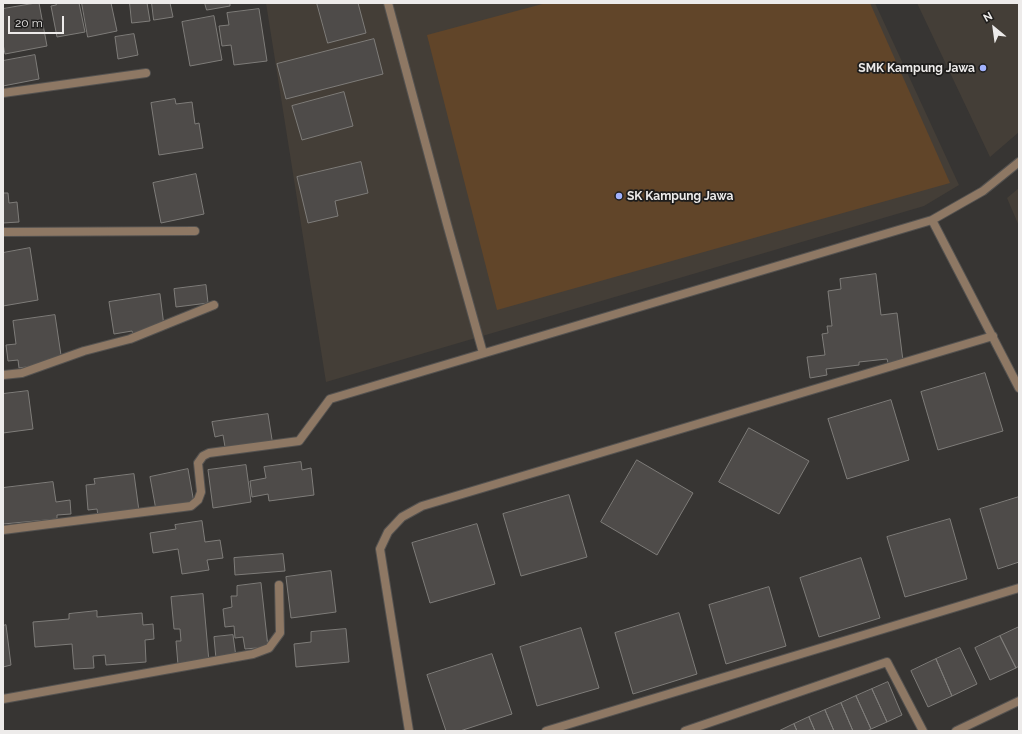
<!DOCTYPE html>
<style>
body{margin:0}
#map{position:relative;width:1022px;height:734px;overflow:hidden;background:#373533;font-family:Raleway,sans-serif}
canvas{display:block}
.frame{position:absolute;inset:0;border:4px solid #edebea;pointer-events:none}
.north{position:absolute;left:974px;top:8px;width:40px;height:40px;-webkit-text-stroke:3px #1e1d1c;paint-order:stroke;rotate:331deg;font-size:11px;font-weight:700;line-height:16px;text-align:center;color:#edebea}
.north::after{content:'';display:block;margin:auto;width:14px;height:18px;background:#edebea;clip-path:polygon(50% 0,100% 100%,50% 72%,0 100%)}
.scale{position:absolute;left:8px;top:16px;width:56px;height:18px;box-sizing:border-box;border:2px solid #edebea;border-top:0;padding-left:5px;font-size:12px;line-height:14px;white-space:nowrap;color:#edebea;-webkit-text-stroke:3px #1e1d1c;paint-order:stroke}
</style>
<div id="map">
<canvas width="1022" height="734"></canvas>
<div class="frame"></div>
<div class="north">N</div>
<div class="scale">20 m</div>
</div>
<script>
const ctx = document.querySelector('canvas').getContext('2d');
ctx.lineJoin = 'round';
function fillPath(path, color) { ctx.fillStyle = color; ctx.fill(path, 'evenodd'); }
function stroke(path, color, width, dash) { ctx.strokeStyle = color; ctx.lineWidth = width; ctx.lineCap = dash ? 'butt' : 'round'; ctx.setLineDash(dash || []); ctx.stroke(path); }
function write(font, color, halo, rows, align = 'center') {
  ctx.font = font + ' Raleway,sans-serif'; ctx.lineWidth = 3.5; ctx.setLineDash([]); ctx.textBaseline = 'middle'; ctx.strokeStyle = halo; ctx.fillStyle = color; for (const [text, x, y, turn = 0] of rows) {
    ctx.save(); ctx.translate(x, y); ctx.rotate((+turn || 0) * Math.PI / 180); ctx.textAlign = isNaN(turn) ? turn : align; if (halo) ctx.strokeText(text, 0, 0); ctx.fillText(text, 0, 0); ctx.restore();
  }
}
const built = new Path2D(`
 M 266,3 L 875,3 L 959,185 L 924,206 L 326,382 Z
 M 917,3 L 1019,3 L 1019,132 L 990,157 Z
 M 1019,188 L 1019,226 L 1007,198 Z`);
const green = new Path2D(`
 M 546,3 L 870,3 L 950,183 L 497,310 L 427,35 Z`);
const building = new Path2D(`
 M 36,3 L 39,3 L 47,46 L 5,54 L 3,44 L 3,9 Z
 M 56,3 L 79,3 L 85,32 L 57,37 L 51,6 L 56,5 Z
 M 82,3 L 111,3 L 117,31 L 88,37 Z
 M 130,3 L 147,3 L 150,21 L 132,23 Z
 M 152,3 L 170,3 L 173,17 L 154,20 Z
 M 205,3 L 230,3 L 230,6 L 207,10 Z
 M 317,3 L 358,3 L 366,33 L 328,43 Z
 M 259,9 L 267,61 L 234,65 L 231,45 L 222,46 L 219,26 L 229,25 L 227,13 Z
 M 214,16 L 222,60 L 190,66 L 182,22 Z
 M 134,34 L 138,55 L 118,59 L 115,37 Z
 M 374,39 L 383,74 L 286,99 L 277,64 Z
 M 35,55 L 39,79 L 3,86 L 3,61 Z
 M 344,92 L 353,126 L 302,140 L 292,106 Z
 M 175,99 L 176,104 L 192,102 L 195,124 L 199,123 L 203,148 L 159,155 L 151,103 Z
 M 361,162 L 368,193 L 335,201 L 338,216 L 308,223 L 297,177 Z
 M 196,174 L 204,214 L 161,223 L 153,183 Z
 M 3,193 L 8,193 L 9,203 L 17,202 L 19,222 L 3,223 Z
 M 30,248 L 38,300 L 3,306 L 3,253 Z
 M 876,274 L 881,315 L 897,313 L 903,361 L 888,363 L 887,359 L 859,362 L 859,365 L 826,369 L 827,375 L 810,378 L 807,357 L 825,355 L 822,334 L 828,333 L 827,326 L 832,326 L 828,291 L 841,289 L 840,279 Z
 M 206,285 L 208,303 L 176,307 L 174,289 Z
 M 160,294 L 164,326 L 150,328 L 151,335 L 134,338 L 132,331 L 114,334 L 109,302 Z
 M 55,315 L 62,362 L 19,368 L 18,360 L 8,361 L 6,345 L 16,344 L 13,321 Z
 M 985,373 L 1003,431 L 938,450 L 921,392 Z
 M 28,391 L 33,429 L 3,433 L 3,394 Z
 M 891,400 L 909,460 L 847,479 L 828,419 Z
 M 268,414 L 273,446 L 226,453 L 223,435 L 215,437 L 212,422 Z
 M 749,428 L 809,461 L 779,514 L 719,482 Z
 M 637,460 L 693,493 L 657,555 L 601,522 Z
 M 301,462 L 302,470 L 311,468 L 314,495 L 269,501 L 268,494 L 252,497 L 250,481 L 266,478 L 264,467 Z
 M 246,465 L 251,502 L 213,508 L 208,470 Z
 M 188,469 L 194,503 L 156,510 L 150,477 Z
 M 134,474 L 139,511 L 98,516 L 97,509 L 88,510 L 86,485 L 95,484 L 94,479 Z
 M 53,482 L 56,502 L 70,500 L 71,514 L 57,515 L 57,519 L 3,524 L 3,488 Z
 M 569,495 L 587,557 L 521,576 L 503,514 Z
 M 1019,497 L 1019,562 L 998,569 L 980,509 Z
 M 950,519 L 967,579 L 905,597 L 887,537 Z
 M 202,521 L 205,542 L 220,540 L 223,558 L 207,560 L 209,570 L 182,574 L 178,549 L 153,553 L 150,533 L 176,529 L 175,525 Z
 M 477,524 L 495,584 L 430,603 L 412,543 Z
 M 283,554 L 285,571 L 235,575 L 234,558 Z
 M 861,558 L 880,618 L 819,637 L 800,578 Z
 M 331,571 L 336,612 L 291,618 L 286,577 Z
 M 261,583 L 268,647 L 245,649 L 243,637 L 235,638 L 234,626 L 225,627 L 223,609 L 232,607 L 231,596 L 237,596 L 237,586 Z
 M 769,587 L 786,646 L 726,664 L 709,605 Z
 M 203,594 L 209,662 L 178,665 L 176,641 L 181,641 L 180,629 L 174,629 L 171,597 Z
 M 97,611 L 97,617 L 142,613 L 143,625 L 153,624 L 154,639 L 145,640 L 146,662 L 106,665 L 105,655 L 93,656 L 94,668 L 74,669 L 72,644 L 35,647 L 33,622 L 69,619 L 69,614 Z
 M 679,613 L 697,674 L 633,694 L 615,633 Z
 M 6,625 L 11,665 L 3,667 L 3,626 Z
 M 1019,627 L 1019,666 L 1016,668 L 1000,636 Z
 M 581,628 L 599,688 L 537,706 L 520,647 Z
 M 346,629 L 349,662 L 296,667 L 294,644 L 311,642 L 311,632 Z
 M 233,635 L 236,657 L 216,659 L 214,637 Z
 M 1000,636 L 1016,668 L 990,680 L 975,648 Z
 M 960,648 L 977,684 L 952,696 L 936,659 Z
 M 492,654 L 512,714 L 460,731 L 446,731 L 427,675 Z
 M 936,659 L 952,696 L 928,707 L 911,671 Z
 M 888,682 L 902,715 L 887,722 L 872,689 Z
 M 872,689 L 887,722 L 871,729 L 856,696 Z
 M 856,696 L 871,729 L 867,731 L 853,731 L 841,703 Z
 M 841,703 L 853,731 L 834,731 L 825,710 Z
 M 825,710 L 834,731 L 815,731 L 809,717 Z
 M 809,717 L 815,731 L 797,731 L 794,724 Z
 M 794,724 L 797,731 L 779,731 Z`);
const lane = new Path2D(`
 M 388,3 L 447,224 L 483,353
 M 685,731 L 887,662 L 923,731`);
const street = new Path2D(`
 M 3,93 L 146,73
 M 932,220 L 1019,388
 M 3,232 L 195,231
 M 3,375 L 22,373 L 84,351 L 130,339 L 214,305
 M 3,530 L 191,506 L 198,500 L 201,492 L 198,463 L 203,456 L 209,453 L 299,441 L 330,399 L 932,220 L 983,191 L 1019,162
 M 3,699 L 253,654 L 269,648 L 280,633 L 279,585
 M 409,731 L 380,549 L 388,532 L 402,517 L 422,506 L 993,336
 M 546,731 L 1019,588
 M 956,731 L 1019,701`);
const markers = [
 [983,68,4,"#a2b2fd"],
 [619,196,4,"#a2b2fd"]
];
const poiNames = [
 ["SMK Kampung Jawa",975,68],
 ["SK Kampung Jawa",627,196,"left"]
];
fillPath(built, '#443e37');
fillPath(green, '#614529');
fillPath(building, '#4e4b49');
stroke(building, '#7e7c79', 1);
stroke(lane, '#545250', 10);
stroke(street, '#545250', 10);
stroke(lane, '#8e7864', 8);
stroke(street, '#8e7864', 8);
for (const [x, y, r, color] of markers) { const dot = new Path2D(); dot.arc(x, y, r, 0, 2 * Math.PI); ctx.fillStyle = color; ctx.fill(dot); stroke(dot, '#1e1d1c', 1.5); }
write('bold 12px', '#edebea', '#1e1d1c', poiNames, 'right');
</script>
